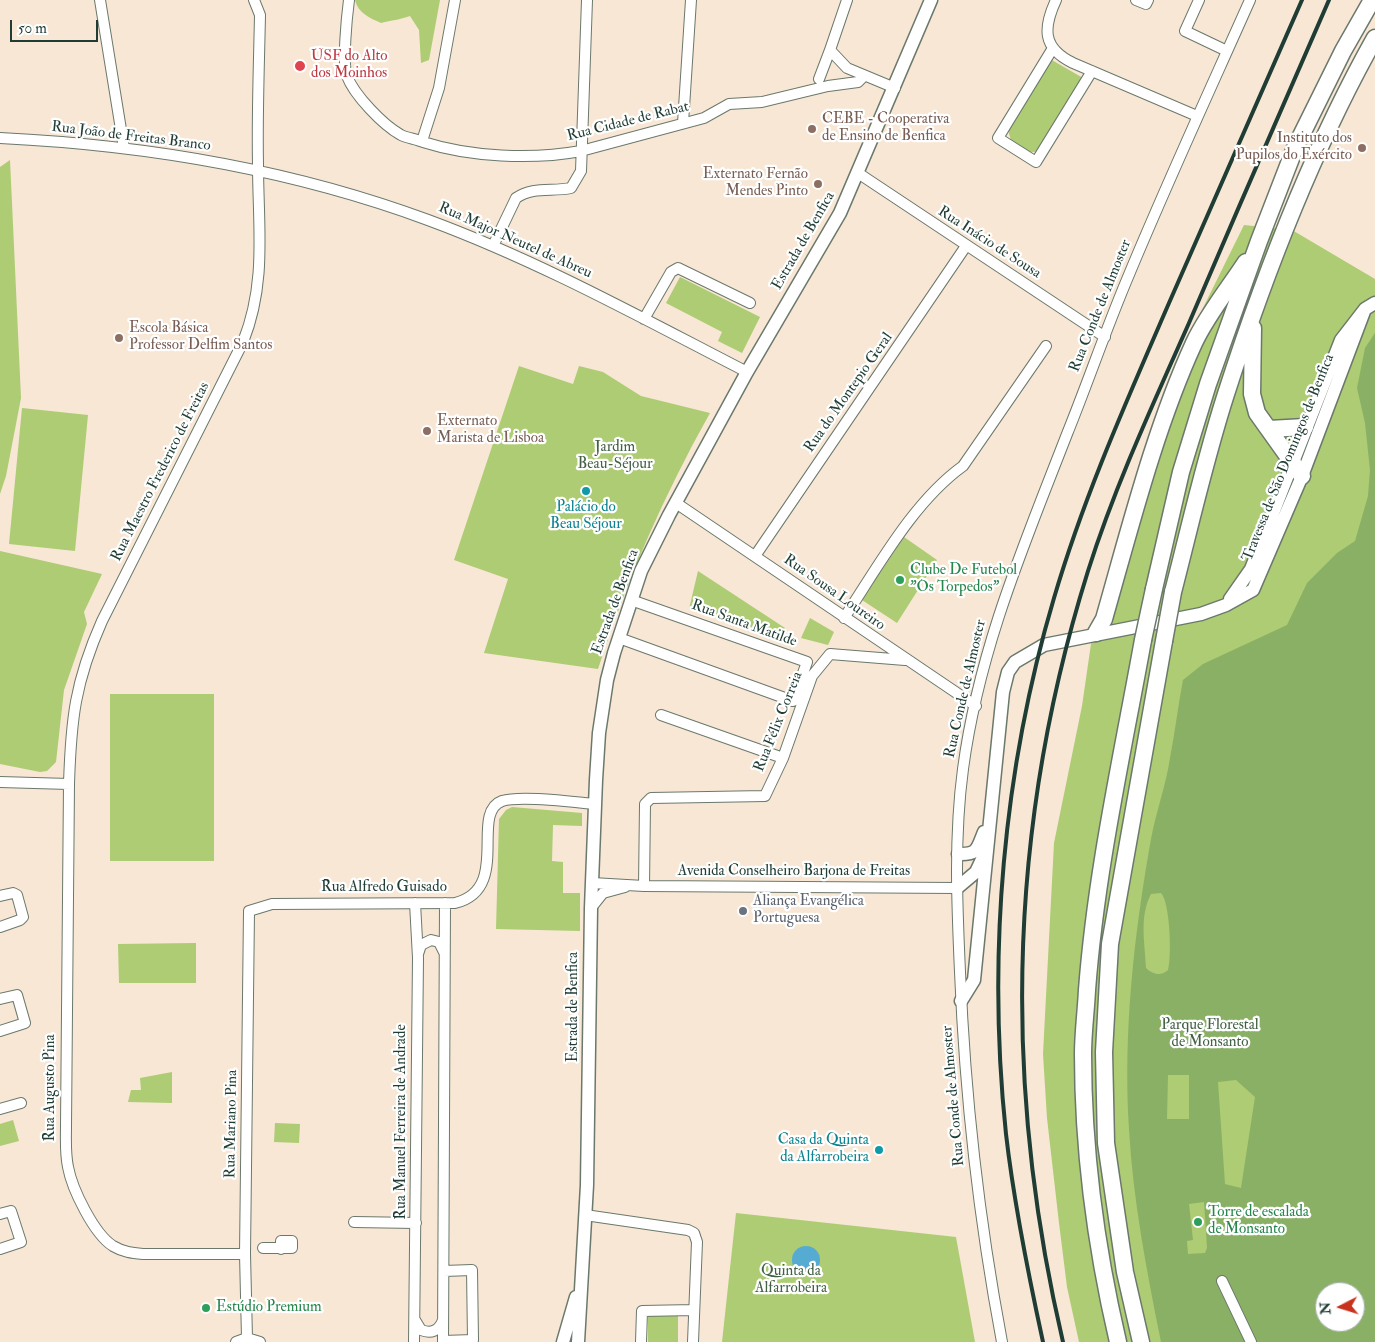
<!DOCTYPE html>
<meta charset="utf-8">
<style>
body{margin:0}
#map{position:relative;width:1375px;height:1342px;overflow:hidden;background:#f7e7d4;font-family:"IM FELL Double Pica",serif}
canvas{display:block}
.north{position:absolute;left:1315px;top:1282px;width:50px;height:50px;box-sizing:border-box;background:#fff;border:1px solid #a5b1ae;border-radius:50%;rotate:265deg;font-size:14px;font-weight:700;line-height:20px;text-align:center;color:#1f3d34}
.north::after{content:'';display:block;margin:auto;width:18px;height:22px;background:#c8321e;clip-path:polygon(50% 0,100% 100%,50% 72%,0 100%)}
.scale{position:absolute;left:10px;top:20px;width:88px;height:22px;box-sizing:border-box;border:2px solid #1f3d34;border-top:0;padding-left:6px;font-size:15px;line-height:18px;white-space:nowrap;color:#1f3d34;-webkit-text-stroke:4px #fff;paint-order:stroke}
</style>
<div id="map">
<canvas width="1375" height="1342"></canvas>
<div class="north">N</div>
<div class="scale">50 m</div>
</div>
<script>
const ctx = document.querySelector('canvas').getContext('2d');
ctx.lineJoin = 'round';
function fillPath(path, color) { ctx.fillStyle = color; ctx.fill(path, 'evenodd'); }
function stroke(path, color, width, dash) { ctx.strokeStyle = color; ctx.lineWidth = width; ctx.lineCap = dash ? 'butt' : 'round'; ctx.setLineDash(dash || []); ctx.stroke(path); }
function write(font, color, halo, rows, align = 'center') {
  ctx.font = font + ' "IM FELL Double Pica",serif'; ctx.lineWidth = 4.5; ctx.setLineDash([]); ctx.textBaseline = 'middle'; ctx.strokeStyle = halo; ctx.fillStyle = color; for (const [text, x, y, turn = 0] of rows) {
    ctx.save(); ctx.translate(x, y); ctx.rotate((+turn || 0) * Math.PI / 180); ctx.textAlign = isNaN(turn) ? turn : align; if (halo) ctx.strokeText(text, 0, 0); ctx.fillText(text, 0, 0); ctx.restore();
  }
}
const green = new Path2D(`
 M 355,0 L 440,0 L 429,60 L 421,63 L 419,30 L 410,16 C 399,20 392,20 381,23 C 370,18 358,13 355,0 Z
 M 1050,59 L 1083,78 L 1041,151 C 1022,155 1010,147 1008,128 Z
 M 10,160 L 21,398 L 6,476 L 0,494 L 0,167 Z
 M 1244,225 L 1292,230 L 1375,279 L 1375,1342 L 1079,1342 L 1067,1287 L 1059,1223 L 1047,1118 L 1043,1054 L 1054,843 L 1082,706 L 1091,644 L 1106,588 L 1167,391 L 1202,310 ZM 1325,1292 L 1355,1292 L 1355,1322 L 1325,1322 Z
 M 680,277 L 760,317 L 742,353 L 718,341 L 722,332 L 666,303 Z
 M 519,366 L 573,384 L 579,366 L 603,372 L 641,396 L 710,413 C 664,495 627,579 598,669 L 484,653 L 508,579 L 454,560 Z
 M 22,408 L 88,415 L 75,551 L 9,544 Z
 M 904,537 L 937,560 L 897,623 L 862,600 Z
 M 0,551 L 102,574 L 84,612 L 87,624 L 64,690 L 56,762 L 47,771 L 40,772 L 0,764 Z
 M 698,571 L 785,628 L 781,638 L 689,609 Z
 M 810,618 L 834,632 L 828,645 L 801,638 Z
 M 110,694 L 214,694 L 214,861 L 110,861 Z
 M 512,807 L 582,813 L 582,826 L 553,825 L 552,861 L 563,862 L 563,893 L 580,893 L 580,931 L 496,929 L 499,819 L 506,810 Z
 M 196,943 L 196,983 L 119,983 L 118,944 Z
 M 172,1072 L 172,1103 L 128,1102 L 131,1090 L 141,1090 L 140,1078 Z
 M 13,1120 L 19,1141 L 0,1146 L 0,1124 Z
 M 275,1123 L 300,1124 L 299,1143 L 274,1142 Z
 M 736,1213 L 956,1237 L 975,1342 L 722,1342 Z
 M 648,1315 L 678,1316 L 678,1342 L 648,1342 Z`);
const forest = new Path2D(`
 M 1375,333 L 1375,1342 L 1161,1342 C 1147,1272 1133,1201 1129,1129 C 1123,1032 1134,935 1151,839 C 1156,812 1166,785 1170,758 C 1175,732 1178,706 1183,680 L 1203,664 L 1287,625 L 1307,583 L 1337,553 L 1355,541 L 1368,496 L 1370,470 L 1365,423 L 1357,388 L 1365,348 ZM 1161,893 C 1170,902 1172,957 1168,970 C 1161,977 1152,974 1146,968 C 1145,943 1139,917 1151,894 ZM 1168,1075 L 1189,1075 L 1189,1119 L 1167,1119 ZM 1236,1080 L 1255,1097 L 1241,1188 L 1225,1184 L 1218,1082 ZM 1204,1202 L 1207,1248 L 1205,1253 L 1188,1254 L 1187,1241 L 1193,1240 L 1189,1204 ZM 1325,1292 L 1355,1292 L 1355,1322 L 1325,1322 Z`);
const water = new Path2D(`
 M792 1260a14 14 0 1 1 28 0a14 14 0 1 1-28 0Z`);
const minor = new Path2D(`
 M 100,0 L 124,148
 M 349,0 C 347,15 342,64 347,76 C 354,95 383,125 401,135 C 407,138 416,139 423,142 C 470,157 532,160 581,151 L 704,118 L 729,104 L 762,102 L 828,86 L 858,82 L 864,76
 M 847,0 L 830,50 L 847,68 L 895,88
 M 1056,0 C 1043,28 1042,48 1073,63 L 1197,116
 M 1136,0 L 1146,4 L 1148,0
 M 1199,0 L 1185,31 L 1227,51
 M 1053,48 L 998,138 L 1036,162 L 1092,71
 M 819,79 L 830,50
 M 683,123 L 691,0
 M 0,138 C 146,145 290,169 428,220 C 539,261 642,318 747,372
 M 422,141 L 439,88 L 455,0
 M 858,173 L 1105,337
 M 493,246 L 516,198 C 533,186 552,192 571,188 L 581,171 L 587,0
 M 644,319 L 671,272 L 678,268 L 750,303
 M 676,503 L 976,706
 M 755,556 L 966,246
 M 844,618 C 878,567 913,502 963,466 L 1046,346
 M 619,638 L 793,701 L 807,662 L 631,600
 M 661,715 L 783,758
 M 0,782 L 69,784
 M 592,883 L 644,886 L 957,888
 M 644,886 L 645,804 L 651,798 L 765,796 L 783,758 L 812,676 L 830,654 L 905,660
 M 0,896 L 13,893 L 17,895 L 23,917 L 20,920 L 0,927
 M 591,908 L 603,893 L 625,887
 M 418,954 L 421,945 L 431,940 L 439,942 L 444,952
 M 0,999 L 17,995 L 25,1023 L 0,1031
 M 0,1109 L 21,1103
 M 0,1214 L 11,1211 L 21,1242 L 0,1249
 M 585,1215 L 688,1230 L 694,1233 L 697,1242 L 693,1342
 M 354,1222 L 416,1223
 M 263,1248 L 292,1248 L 292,1241 L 281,1241 L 281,1249
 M 245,1254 L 143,1254 C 132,1253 123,1252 113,1246 C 94,1234 72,1189 68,1167 C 65,1153 66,1139 66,1125 L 69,784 C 71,719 75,682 102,621 L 243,342 C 267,282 258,227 258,164 C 257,115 259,65 260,15 L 254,0
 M 1222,1281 L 1251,1342
 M 415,1320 L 421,1330 C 431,1334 439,1331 443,1320
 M 247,1338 L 245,1254 L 249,911 L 272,904 L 455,903 C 512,889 469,813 502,801 C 521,795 573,802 595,804
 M 443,1341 L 473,1340 L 472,1270 L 444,1271
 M 236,1342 L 247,1338 L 260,1342
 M 414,1342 L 418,958 L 415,903
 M 443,1342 L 445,903
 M 641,1342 L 642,1311 L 694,1310
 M 1002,1342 C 979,1220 965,1097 960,972 C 957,905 954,836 963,769 C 979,649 1024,545 1067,434 C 1088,382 1106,329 1128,277 C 1167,183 1209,92 1250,0`);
const tertiary = new Path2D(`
 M 1230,599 L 1251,569 L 1341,340 L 1365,309 L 1375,303
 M 958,854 C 978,855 977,849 984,832
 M 957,888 L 976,872 L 984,855
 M 961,1001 L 974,980 L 1003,692 L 1008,672 L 1015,662 L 1044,645 L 1201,614 L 1226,605 L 1253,590 L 1302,476 L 1365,309
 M 563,1342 L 576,1297
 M 578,1342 L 587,1185 L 591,908 L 596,780 L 599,733 L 607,680 L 614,653 L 641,571 L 669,515 L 747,372 L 840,213 L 931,0`);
const trunk = new Path2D(`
 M 1253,328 L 1252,394 L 1257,413 L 1302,476
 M 1269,429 L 1305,427
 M 1154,589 L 1181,472 L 1208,384 L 1259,241 L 1295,148 L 1343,51 L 1372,0
 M 1173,592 C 1190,526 1205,459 1226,394 C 1265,273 1312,150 1375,38
 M 1096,633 L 1104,619 C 1130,528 1155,428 1194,343 C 1207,315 1229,288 1246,262
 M 1118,1342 C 1096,1248 1083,1151 1083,1054 C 1083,1033 1086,1011 1087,990 C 1096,872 1122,756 1143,640
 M 1141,1342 L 1125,1272 L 1106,1143 L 1104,1052 L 1110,944 L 1164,641`);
const rail = new Path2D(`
 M 1043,1342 C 1028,1273 1014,1204 1006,1134 C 987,955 1003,770 1054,598 C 1084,496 1127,400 1169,303 C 1214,202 1258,101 1302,0
 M 1063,1342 C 1002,1082 1008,826 1088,571 C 1115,486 1153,404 1189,323 C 1235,215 1282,108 1329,0`);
const trunkBridge = new Path2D(`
 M 1143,640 L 1154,589
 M 1164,641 L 1173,592`);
const markers = [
 [300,66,6,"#e0444e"],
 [812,129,5,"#8d6e63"],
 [1362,148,5,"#8d6e63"],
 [818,184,5,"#8d6e63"],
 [119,338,5,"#8d6e63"],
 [427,431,5,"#8d6e63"],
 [586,491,5,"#0f9aa8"],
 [900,580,5,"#2e9e5b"],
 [743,911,5,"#6b7280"],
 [879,1150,5,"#0f9aa8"],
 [1198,1222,5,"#2e9e5b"],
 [206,1308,5,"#2e9e5b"]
];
const healthNames = [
 ["USF do Alto",311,57],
 ["dos Moinhos",311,74]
];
const educationNames = [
 ["CEBE - Cooperativa",822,120],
 ["de Ensino de Benfica",822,137],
 ["Instituto dos",1352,139,"right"],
 ["Pupilos do Exército",1352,156,"right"],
 ["Externato Fernão",808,175,"right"],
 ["Mendes Pinto",808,192,"right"],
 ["Escola Básica",129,329],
 ["Professor Delfim Santos",129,346],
 ["Externato",437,422],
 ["Marista de Lisboa",437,439]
];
const streetNames = [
 ["Rua Cidade de Rabat",628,122,-14],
 ["Rua João de Freitas Branco",131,137,7],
 ["Rua Major Neutel de Abreu",515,241,24],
 ["Estrada de Benfica",804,241,-60],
 ["Rua Inácio de Sousa",989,243,33],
 ["Rua Conde de Almoster",1101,306,-68],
 ["Rua do Montepio Geral",849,393,-55],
 ["Travessa de São Domingos de Benfica",1289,458,-68],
 ["Rua Maestro Frederico de Freitas",161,472,-63],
 ["Rua Sousa Loureiro",834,593,35],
 ["Estrada de Benfica",616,602,-70],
 ["Rua Santa Matilde",744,624,20],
 ["Rua Conde de Almoster",966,689,-77],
 ["Rua Félix Correia",779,722,-68],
 ["Avenida Conselheiro Barjona de Freitas",794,872],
 ["Rua Alfredo Guisado",384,888],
 ["Estrada de Benfica",574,1007,-90],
 ["Rua Augusto Pina",51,1088,-90],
 ["Rua Conde de Almoster",954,1096,-95],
 ["Rua Manuel Ferreira de Andrade",402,1122,-90],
 ["Rua Mariano Pina",232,1124,-89]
];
const parkNames = [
 ["Jardim",615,448],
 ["Beau-Séjour",615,465],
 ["Parque Florestal",1210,1026],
 ["de Monsanto",1210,1043],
 ["Quinta da",791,1272],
 ["Alfarrobeira",791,1289]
];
const cultureNames = [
 ["Palácio do",586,508],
 ["Beau Séjour",586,525],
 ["Casa da Quinta",869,1141,"right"],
 ["da Alfarrobeira",869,1158,"right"]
];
const leisureNames = [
 ["Clube De Futebol",910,571],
 ["\"Os Torpedos\"",910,588],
 ["Torre de escalada",1208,1213],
 ["de Monsanto",1208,1230],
 ["Estúdio Premium",216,1308]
];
const worshipNames = [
 ["Aliança Evangélica",753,902],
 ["Portuguesa",753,919]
];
fillPath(green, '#adcc73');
fillPath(forest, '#8ab065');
fillPath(water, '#55abd2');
stroke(minor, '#6b786c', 12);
stroke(tertiary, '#6b786c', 15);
stroke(trunk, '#6b786c', 19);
stroke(minor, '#fff', 10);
stroke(tertiary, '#fff', 12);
stroke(trunk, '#fff', 16);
stroke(rail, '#1f3d34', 4);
stroke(trunkBridge, '#6b786c', 19, []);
stroke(trunkBridge, '#fff', 16);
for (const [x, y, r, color] of markers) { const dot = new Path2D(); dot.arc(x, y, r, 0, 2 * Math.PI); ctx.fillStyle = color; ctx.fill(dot); stroke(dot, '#fff', 2); }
write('15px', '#be3a42', '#fff', healthNames, 'left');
write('15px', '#785e54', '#fff', educationNames, 'left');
write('15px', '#1f3d34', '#fff', streetNames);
write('15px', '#426144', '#fff', parkNames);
write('15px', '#0d838f', '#fff', cultureNames);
write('15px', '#27864d', '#fff', leisureNames, 'left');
write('15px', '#5b616d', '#fff', worshipNames, 'left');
</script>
